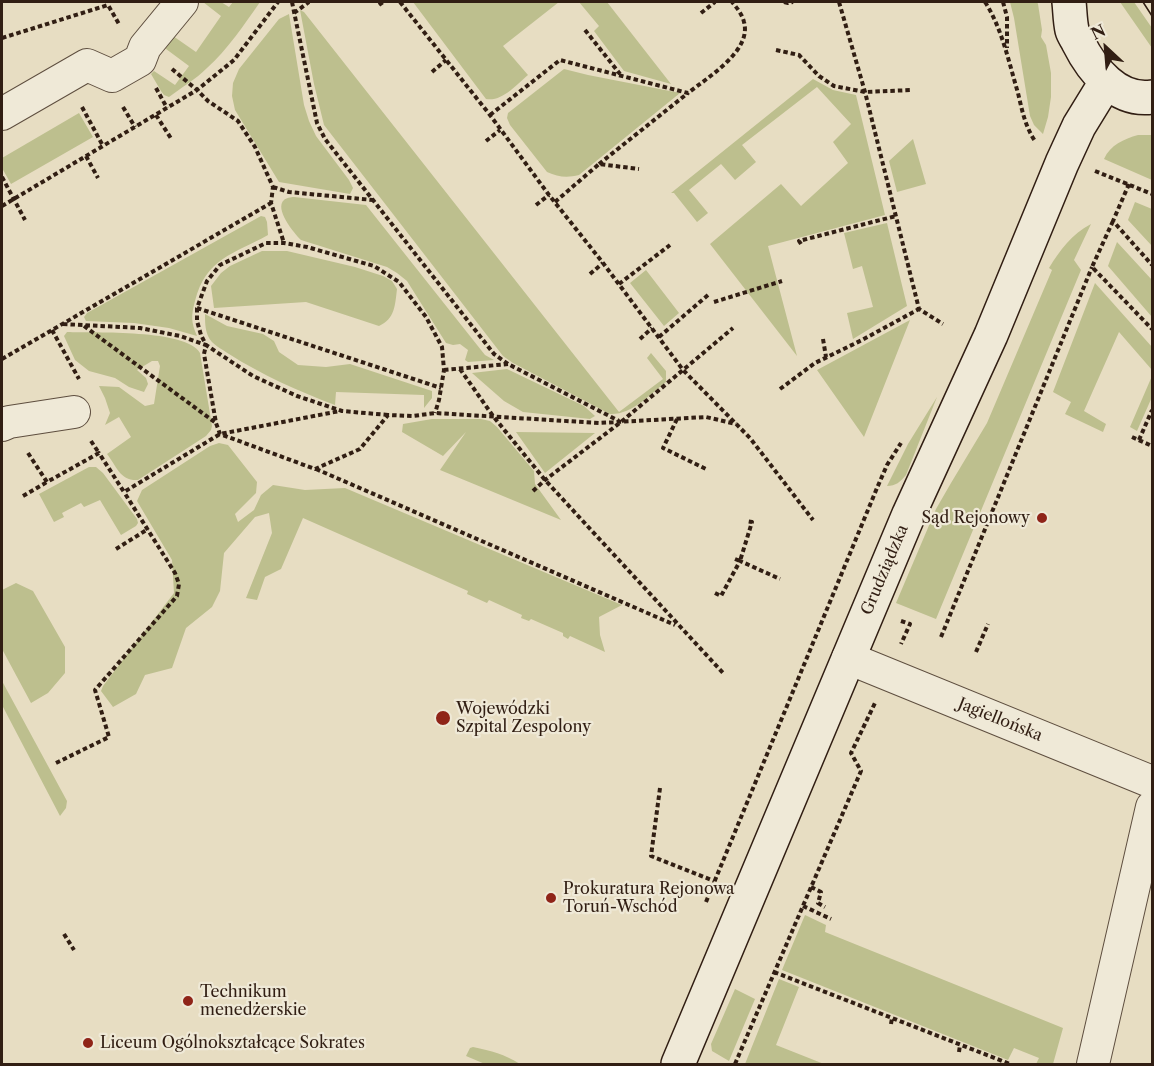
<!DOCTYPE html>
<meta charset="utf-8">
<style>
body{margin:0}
#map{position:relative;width:1154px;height:1066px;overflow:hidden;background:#e7ddc2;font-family:"Libre Caslon Text",serif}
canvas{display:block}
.frame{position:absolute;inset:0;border:3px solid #311e13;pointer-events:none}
.north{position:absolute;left:1076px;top:18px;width:60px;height:60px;-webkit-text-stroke:4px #efe9d7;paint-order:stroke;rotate:334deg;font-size:16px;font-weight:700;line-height:24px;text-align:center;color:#311e13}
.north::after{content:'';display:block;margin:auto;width:21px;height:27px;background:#311e13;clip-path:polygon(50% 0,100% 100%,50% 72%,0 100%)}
</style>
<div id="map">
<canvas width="1154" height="1066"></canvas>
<div class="frame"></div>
<div class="north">N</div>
</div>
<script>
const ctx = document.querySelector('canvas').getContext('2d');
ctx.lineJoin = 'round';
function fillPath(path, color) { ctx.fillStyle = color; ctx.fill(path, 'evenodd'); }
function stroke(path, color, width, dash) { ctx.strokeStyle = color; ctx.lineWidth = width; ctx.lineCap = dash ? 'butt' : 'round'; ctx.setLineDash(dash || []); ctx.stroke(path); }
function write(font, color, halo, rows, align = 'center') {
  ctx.font = font + ' "Libre Caslon Text",serif'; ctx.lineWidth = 4.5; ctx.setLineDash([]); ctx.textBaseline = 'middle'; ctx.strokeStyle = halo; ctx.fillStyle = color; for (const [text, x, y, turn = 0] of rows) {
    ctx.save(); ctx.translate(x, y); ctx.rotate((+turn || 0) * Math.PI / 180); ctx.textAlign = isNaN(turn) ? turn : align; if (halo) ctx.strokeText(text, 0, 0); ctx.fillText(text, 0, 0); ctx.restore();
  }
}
const green = new Path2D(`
 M 203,2 L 221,2 L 229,7 L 233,2 L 260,2 C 244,25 228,49 207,68 C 195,80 182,87 169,97 L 164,95 L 161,91 L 151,74 L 154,71 L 175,85 L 189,66 L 162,46 L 173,36 L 196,52 L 221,16 Z
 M 413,2 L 559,2 L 503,46 L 528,75 C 516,85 502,102 486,99 Z
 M 579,2 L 607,2 L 671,84 L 624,71 L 594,31 L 599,26 Z
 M 1010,2 L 1037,2 L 1038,4 L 1042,30 L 1041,37 L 1046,45 L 1051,73 L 1051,97 L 1048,117 L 1043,134 L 1034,125 L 1030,116 L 1014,18 Z
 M 1120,2 L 1134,2 L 1152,28 L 1152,48 Z
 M 300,10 L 304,12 L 619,412 L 663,379 L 647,358 L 651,353 L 666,371 L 666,382 C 650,394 632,415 610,414 L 513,363 L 503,356 L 324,125 L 314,84 Z
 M 289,14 L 304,105 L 309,121 L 316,136 L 349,180 L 353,188 L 350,194 L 279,182 L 235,110 L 232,96 L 233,83 L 239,69 L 279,19 Z
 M 564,69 L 588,75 L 680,93 L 579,175 C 567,178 558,177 547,172 L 510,125 L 507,118 L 508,113 Z
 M 813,79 L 833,90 L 856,95 L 885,215 L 768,246 L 797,356 L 710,244 L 781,184 L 801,206 L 848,163 L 833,142 L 851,124 L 817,87 L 742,145 L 756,162 L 735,180 L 721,164 L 689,190 L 708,213 L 697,222 L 674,193 L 671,193 Z
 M 79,113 L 93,137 L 11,184 L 2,168 L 2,158 Z
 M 1138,135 L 1152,135 L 1152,180 L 1104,159 C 1110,145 1124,139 1138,135 Z
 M 913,139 L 926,184 L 897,192 L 889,161 Z
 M 294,197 L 366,205 L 485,355 L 494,360 L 468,362 L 465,360 L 468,350 L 460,344 L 453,345 L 446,343 L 407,281 L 397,273 L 387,267 L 301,240 C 294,233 274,209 284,200 C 286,198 291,197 294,197 Z
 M 1135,202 L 1152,209 L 1152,246 L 1128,220 Z
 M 261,216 L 265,217 L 267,222 L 268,235 C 234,254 206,258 195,301 C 191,316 191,322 197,336 L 169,328 L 134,323 L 86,321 L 84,317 L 87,313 Z
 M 887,223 L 907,306 L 853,339 L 847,313 L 873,307 L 862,266 L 853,269 L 844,233 Z
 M 1091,224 L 1074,260 L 1081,270 L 936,619 L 896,603 L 936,509 L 951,483 L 987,423 L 1052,270 L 1049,268 C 1060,250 1072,234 1091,224 Z
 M 1117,242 L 1152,280 L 1152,317 L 1108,266 Z
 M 262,251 L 287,251 L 355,267 L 383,276 L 392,281 L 397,289 C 395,305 395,319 379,326 L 306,302 L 214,308 L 211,286 L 221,273 L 230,266 Z
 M 646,270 L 679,313 L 664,326 L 630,283 Z
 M 1095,283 L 1152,347 L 1152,370 L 1119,332 L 1084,411 L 1106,424 L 1103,432 L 1065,414 L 1071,402 L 1053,392 Z
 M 205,314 L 227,326 L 263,334 L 274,341 L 279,352 L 298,365 L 326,367 L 350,364 L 432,391 L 432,398 L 424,408 L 424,395 L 336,392 L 335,405 C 298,391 262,375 229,354 C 222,349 212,345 208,336 C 205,329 205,321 205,314 Z
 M 910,320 L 864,437 L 817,370 Z
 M 67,332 C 94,333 187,329 200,353 L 212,426 L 211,430 L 206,436 L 138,480 C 120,481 117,467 107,454 L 131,437 L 119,417 L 105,425 L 110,413 L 105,398 L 99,386 L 119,387 L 145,406 L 154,404 L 160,366 L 158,361 L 152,361 L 137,370 L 146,378 L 148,384 L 144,392 L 129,387 L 115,378 L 89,371 L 75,360 L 64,336 Z
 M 507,369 L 584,406 L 595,416 L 590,419 L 523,412 L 504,401 L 472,373 Z
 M 1152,376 L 1152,397 L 1137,431 L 1130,427 Z
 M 937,397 L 906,475 C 900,482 896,486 887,486 L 908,444 Z
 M 432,419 L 481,419 L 490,421 L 497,427 L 534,471 L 535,484 L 561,520 L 440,470 L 466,432 L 443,456 L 402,432 L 403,424 Z
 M 516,432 L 595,433 L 545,473 Z
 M 219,443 L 228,445 L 257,482 L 256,493 L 235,514 L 238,522 L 254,510 L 261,495 L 273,485 L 305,490 L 345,488 L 622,605 L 599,617 L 600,635 L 605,652 L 570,636 L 568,639 L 563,636 L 563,633 L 531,619 L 529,621 L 521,618 L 522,615 L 489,600 L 487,603 L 467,594 L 468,591 L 303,518 L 281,569 L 265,577 L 257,600 L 246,598 L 272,533 L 269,513 L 255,517 L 224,553 L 220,591 L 212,607 L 186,628 L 172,668 L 145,675 L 136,694 L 113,707 L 101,691 L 103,686 L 174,593 L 172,560 L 137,501 L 142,490 L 210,446 Z
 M 89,467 L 96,467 L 103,473 L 137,519 L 138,523 L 136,526 L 121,535 L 100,500 L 84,507 L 81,503 L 62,513 L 64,517 L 54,522 L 39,494 Z
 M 16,583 L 33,591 L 65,647 L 65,673 L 48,693 L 31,703 L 2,649 L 2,590 Z
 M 2,681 L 67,801 L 66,808 L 60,816 L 2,705 Z
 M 805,915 L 826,925 L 825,932 L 1063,1028 L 1053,1064 L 1036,1064 L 1039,1058 L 1014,1048 L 1008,1060 L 782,970 Z
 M 779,979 L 799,987 L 776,1045 L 824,1064 L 745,1064 Z
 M 735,989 L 755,999 L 729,1061 L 712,1051 L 711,1044 Z
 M 473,1047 C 492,1051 504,1054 520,1064 L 485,1064 L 466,1056 L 470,1048 Z`);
const path = new Path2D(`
 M 292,2 L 317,123 L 325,139 L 494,354 L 508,364 L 619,421
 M 400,2 L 490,115 L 549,195 L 603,263 L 683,370 L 750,438 L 813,520
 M 784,2 L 788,3 L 793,2
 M 839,2 L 865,92 L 919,309 L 943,324
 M 985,2 C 1002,28 1009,63 1018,93 C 1022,110 1025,126 1035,141
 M 1003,2 L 1007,17 L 1007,48
 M 379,5 L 383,2
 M 294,13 L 309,2
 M 701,13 L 715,2
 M 585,30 L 620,74
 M 2,38 L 108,5 L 119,24
 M 776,50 L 799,55 L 819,76 L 834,86 L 865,92 L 911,90
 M 172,69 L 197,90 L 208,101 L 238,121 L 255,147 L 273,187 L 271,203 L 284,243
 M 432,72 L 446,60
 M 156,88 L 167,108
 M 82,107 L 103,146
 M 123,107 L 135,127
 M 156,115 L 172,140
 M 490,115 L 560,60 L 688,93 C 708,77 752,51 744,22 C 742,14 737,8 732,2
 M 486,141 L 500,130
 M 86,156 L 98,178
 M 599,164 L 688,93
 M 1095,171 L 1152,194
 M 2,177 L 25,220
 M 1129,184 L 1113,221 L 1152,265
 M 273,187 L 289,192 L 373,200
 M 555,202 L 599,164 L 639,169
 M 536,205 L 549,195
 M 2,206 L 197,90 L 234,60 L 278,2
 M 1113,221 L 1092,267 L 1152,329
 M 801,244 L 799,241 L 896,216
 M 590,274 L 603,263
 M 619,284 L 670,245
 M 714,302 L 782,281
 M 197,308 L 441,388
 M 63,324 L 140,328 L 180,336 L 206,345 L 204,354 L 216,423 L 220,434 L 315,469 L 360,449 L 388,415 L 413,416 L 435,413 L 599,423 L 706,417 L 736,424
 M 84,326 L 216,423
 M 52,330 L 79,379
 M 659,337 L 708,295
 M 640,339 L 652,328
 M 823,339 L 826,357
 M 2,359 L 271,203
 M 460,369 L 493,416 L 545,480 L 724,674
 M 444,370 L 508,364
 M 780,389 L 815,363 L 862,340 L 919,309
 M 388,415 L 342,411 L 297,396 L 253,376 L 206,345 L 201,335 L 197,321 L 197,308 L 207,281 L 220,265 L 266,243 L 284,243 L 307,247 L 374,266 L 399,282 L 426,317 L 442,347 L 444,370 L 439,400 L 435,413
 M 677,419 L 663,448 L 706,469
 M 1132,437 L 1152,446
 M 1139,440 L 1152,410
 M 91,441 L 99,453
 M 28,453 L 47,482 L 99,453 L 124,492 L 220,434 L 340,411
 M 316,469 L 675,625
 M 533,491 L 545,480 L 621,422 L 733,328
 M 23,496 L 47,482
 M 116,549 L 148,529
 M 735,559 L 740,561 L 752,522 L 746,521
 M 715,593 L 721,596 L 740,561 L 780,579
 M 901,621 L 910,624 L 901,644
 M 941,637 L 1092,267
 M 976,652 L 988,624
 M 56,763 L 109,737 L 95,690 L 177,596 L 179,584 L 175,573 L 124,492
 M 660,788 L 651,856 L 714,881
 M 811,887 L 821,892 L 818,903 L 825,907
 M 706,902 L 877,488 L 887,465 L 901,443
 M 803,906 L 831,919
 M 64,934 L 74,950
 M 774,972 L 1010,1064
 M 891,1024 L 892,1018
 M 959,1052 L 960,1045
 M 735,1064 L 861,771 L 851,753 L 875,703`);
const street = new Path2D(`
 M 2,114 L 87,65 L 112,76 L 140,60 L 145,47 L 182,2
 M 2,425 L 9,422 L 74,412
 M 848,658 L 1152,782
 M 1093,1064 L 1152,807`);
const secondary = new Path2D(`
 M 1069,2 C 1070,11 1070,21 1072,30 C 1073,34 1076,38 1078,42 C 1092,70 1117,102 1152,97
 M 678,1064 L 909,514 L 991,335 L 1062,163 L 1079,126 L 1106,82`);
const tram = new Path2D(`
 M 1143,2 L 1152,16`);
const markers = [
 [1042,518,6,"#8f2418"],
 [443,718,8,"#8f2418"],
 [551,898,6,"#8f2418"],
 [188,1001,6,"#8f2418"],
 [88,1043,6,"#8f2418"]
];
const poiNames = [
 ["Sąd Rejonowy",1030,518,"right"],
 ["Wojewódzki",456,709],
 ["Szpital Zespolony",456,727],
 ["Prokuratura Rejonowa",563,889],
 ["Toruń-Wschód",563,907],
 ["Technikum",200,992],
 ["menedżerskie",200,1010],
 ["Liceum Ogólnokształcące Sokrates",100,1043]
];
const streetNames = [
 ["Grudziądzka",885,570,-67],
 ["Jagiellońska",1000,720,22]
];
fillPath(green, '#bdbf8e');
stroke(street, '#5e4e3f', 34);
stroke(secondary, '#311e13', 36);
stroke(path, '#311e13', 4, [4.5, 3]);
stroke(street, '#efe9d7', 32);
stroke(secondary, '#efe9d7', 33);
stroke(tram, '#311e13', 1.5);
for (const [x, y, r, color] of markers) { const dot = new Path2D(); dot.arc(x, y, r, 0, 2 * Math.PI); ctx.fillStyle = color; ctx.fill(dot); stroke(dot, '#efe9d7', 2); }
write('16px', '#311e13', '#efe9d7', poiNames, 'left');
write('16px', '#311e13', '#efe9d7', streetNames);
</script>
